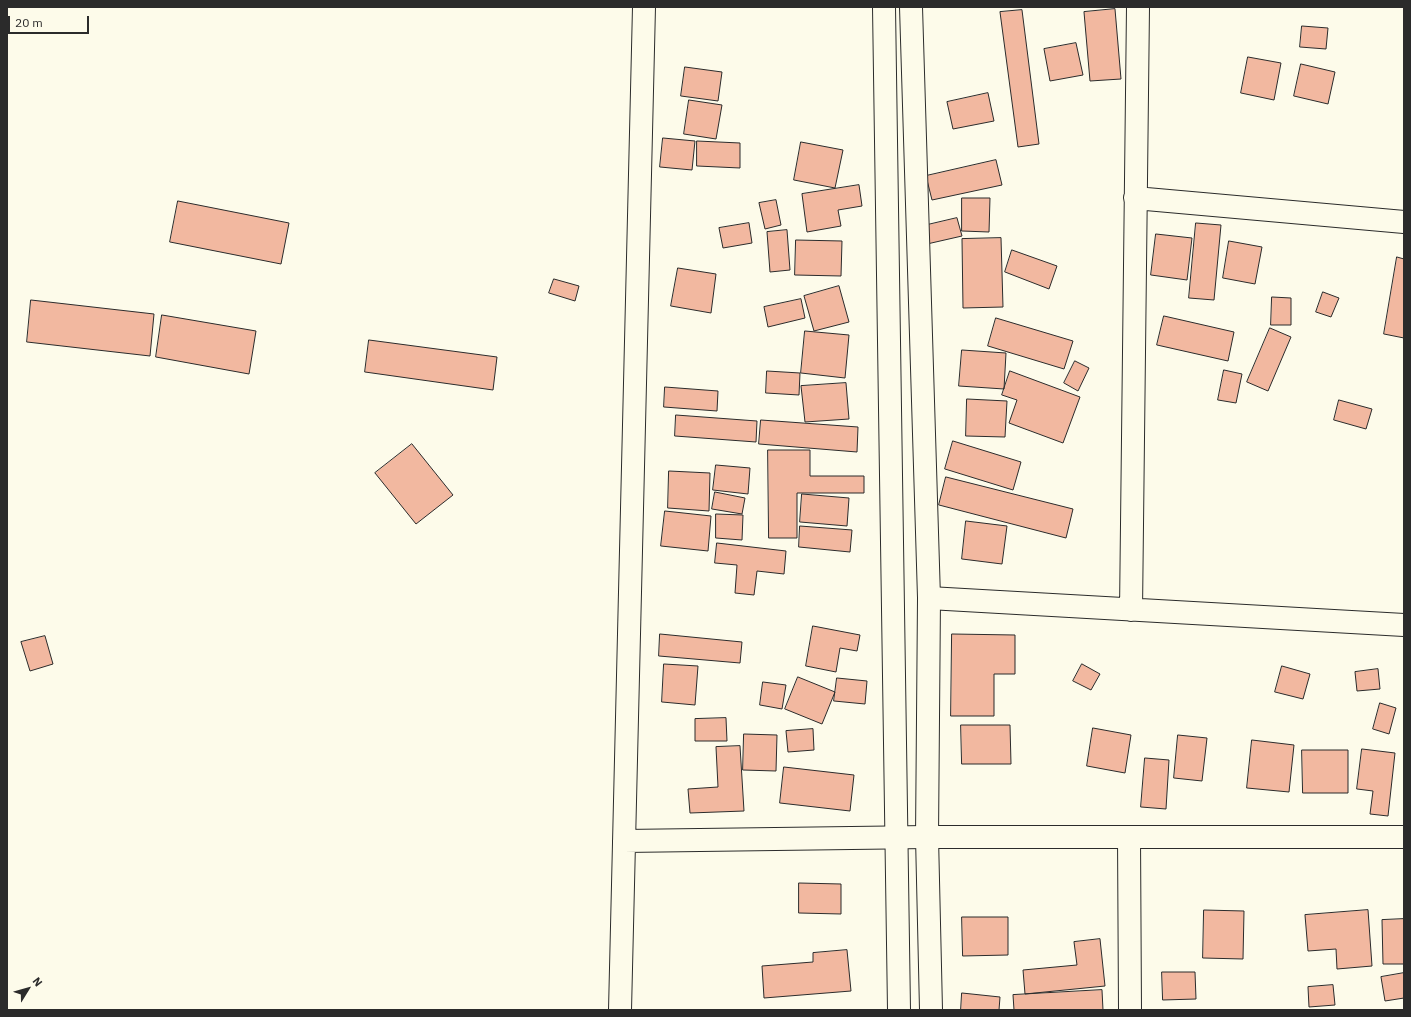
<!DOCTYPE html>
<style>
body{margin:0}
#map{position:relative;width:1411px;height:1017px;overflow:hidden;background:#fdfbea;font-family:"IBM Plex Sans",sans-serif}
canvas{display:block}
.frame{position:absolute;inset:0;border:8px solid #2b2b2b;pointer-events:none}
.north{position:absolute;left:8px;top:969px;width:40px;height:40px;-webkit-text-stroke:3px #fdfbea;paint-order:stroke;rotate:53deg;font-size:11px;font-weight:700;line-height:16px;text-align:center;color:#2b2b2b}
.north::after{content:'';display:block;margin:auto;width:14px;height:18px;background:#2b2b2b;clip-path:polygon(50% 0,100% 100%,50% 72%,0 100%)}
.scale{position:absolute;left:8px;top:16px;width:81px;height:18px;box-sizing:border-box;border:2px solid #2b2b2b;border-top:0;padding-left:5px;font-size:12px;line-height:14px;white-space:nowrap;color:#2b2b2b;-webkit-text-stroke:3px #fdfbea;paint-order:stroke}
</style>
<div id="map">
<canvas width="1411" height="1017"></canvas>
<div class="frame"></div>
<div class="north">N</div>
<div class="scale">20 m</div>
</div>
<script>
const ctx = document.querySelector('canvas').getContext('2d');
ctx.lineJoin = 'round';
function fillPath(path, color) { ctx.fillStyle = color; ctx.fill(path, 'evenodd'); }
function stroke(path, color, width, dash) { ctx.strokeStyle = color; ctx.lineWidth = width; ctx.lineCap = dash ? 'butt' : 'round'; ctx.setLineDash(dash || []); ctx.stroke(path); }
const building = new Path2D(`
 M 1115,9 L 1121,79 L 1090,81 L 1084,12 Z
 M 1022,10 L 1039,144 L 1018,147 L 1000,12 Z
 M 1302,26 L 1328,28 L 1326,49 L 1300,47 Z
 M 1076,43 L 1083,75 L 1050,81 L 1044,49 Z
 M 1248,57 L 1281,63 L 1274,100 L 1241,93 Z
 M 1301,64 L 1335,72 L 1328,104 L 1294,96 Z
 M 685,67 L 722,72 L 718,101 L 681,96 Z
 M 988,93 L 994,121 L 953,129 L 947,102 Z
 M 689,100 L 722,105 L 716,139 L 684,134 Z
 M 663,138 L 695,141 L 692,170 L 660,167 Z
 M 697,141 L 740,143 L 740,168 L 697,166 Z
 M 801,142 L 843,150 L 835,188 L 794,180 Z
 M 996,160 L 1002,185 L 932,200 L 926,176 Z
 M 859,185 L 862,206 L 838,210 L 841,226 L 807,232 L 802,194 Z
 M 962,198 L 990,198 L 989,232 L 962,231 Z
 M 776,200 L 781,225 L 765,229 L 759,203 Z
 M 178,201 L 289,223 L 281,264 L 170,242 Z
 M 957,218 L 962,236 L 927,244 L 923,226 Z
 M 749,223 L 752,243 L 723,248 L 719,228 Z
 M 1196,223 L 1221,225 L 1214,300 L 1189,298 Z
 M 787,230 L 790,270 L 770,272 L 767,232 Z
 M 1156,234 L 1192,238 L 1187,280 L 1151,275 Z
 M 1001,238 L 1003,307 L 963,308 L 962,239 Z
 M 796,240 L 842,241 L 841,276 L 795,275 Z
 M 1229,241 L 1262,247 L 1255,284 L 1223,278 Z
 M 1012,250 L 1057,266 L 1049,289 L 1005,272 Z
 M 1397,257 L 1404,259 L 1404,338 L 1384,334 Z
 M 678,268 L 716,274 L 711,313 L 671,306 Z
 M 554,279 L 579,286 L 575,301 L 549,293 Z
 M 839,286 L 849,322 L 814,331 L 804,296 Z
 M 1323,292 L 1339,298 L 1331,317 L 1316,312 Z
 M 1272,297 L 1291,298 L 1291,325 L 1271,325 Z
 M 801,299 L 805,318 L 768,327 L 764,307 Z
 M 31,300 L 154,314 L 150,356 L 27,342 Z
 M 162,315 L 256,331 L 249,374 L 156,357 Z
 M 1164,316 L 1234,332 L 1228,361 L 1157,345 Z
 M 996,318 L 1073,341 L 1064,369 L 988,346 Z
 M 1270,328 L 1291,337 L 1268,391 L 1247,382 Z
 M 805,331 L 849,335 L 845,378 L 801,373 Z
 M 369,340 L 497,357 L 493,390 L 365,372 Z
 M 962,350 L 1006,353 L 1004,389 L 959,386 Z
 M 1075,361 L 1089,368 L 1078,391 L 1064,383 Z
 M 1224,370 L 1242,374 L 1236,403 L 1218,400 Z
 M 767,371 L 800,373 L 799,395 L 766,393 Z
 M 1010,371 L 1080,397 L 1063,443 L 1009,423 L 1017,400 L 1002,395 Z
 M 846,383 L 849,419 L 805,422 L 801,386 Z
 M 665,387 L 718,391 L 717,411 L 664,407 Z
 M 967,399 L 1007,401 L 1005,437 L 966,436 Z
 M 1339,400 L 1372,409 L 1366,429 L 1334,420 Z
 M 676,415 L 757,421 L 756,442 L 675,436 Z
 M 761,420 L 858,427 L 857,452 L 759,444 Z
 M 953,441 L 1021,462 L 1013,490 L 945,469 Z
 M 412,444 L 453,495 L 416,524 L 375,473 Z
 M 768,450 L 810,450 L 810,476 L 864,476 L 864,493 L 797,493 L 797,538 L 769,538 Z
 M 716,465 L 750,468 L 748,494 L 713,490 Z
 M 669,471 L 710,473 L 709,511 L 668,508 Z
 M 946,477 L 1073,509 L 1066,538 L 939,505 Z
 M 715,492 L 745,498 L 742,514 L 712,509 Z
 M 802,494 L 849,498 L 847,526 L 800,522 Z
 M 665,511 L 711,516 L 708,551 L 661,546 Z
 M 716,514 L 743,515 L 742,540 L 716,538 Z
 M 966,521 L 1007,526 L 1002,564 L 962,559 Z
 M 800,526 L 852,530 L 850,552 L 799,547 Z
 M 717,543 L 786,551 L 784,574 L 757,571 L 754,595 L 735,593 L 737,565 L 715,563 Z
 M 813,626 L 860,635 L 857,651 L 840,648 L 836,672 L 806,666 Z
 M 660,634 L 742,642 L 740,663 L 659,656 Z
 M 952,634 L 1015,635 L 1015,674 L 994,674 L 994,716 L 951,716 Z
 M 45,636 L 53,664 L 30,671 L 21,642 Z
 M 664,664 L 698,666 L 695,705 L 662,702 Z
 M 1082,664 L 1100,674 L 1091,690 L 1073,681 Z
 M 1282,666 L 1310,674 L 1303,699 L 1275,692 Z
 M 1378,669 L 1380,689 L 1357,691 L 1355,672 Z
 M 798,677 L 835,692 L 822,724 L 785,709 Z
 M 837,678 L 867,681 L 865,704 L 834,701 Z
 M 763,682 L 786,685 L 782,709 L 760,705 Z
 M 1380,703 L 1396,708 L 1389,734 L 1373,729 Z
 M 726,718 L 727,741 L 695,741 L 695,719 Z
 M 961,725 L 1010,725 L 1011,764 L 962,764 Z
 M 1093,728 L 1131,735 L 1125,773 L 1087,766 Z
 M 813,729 L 814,750 L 788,752 L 786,731 Z
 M 744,734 L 777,735 L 776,771 L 743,770 Z
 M 1178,735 L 1207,738 L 1202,781 L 1174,778 Z
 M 1252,740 L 1294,745 L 1289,792 L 1247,788 Z
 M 740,746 L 744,811 L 690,813 L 688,789 L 718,787 L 716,747 Z
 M 1362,749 L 1395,753 L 1388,816 L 1370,814 L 1373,791 L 1357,789 Z
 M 1302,750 L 1348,750 L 1348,793 L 1303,793 Z
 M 1145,758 L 1169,760 L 1166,809 L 1141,807 Z
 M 784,767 L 854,775 L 850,811 L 780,803 Z
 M 799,883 L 841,884 L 841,914 L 799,913 Z
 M 1204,910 L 1244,911 L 1243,959 L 1203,958 Z
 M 1368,910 L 1372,966 L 1337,969 L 1336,949 L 1308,951 L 1305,915 Z
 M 962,917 L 1008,917 L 1008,955 L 963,956 Z
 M 1404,919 L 1404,964 L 1383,964 L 1382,920 Z
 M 1100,939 L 1105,986 L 1025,994 L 1023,970 L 1077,965 L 1074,942 Z
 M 847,950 L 851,991 L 764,998 L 762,966 L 813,962 L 813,953 Z
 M 1162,972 L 1195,972 L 1196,999 L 1163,1000 Z
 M 1404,973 L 1404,998 L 1385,1001 L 1381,977 Z
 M 1333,985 L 1335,1005 L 1309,1007 L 1308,987 Z
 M 1102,990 L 1103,1010 L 1014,1010 L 1013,995 Z
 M 962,993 L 1000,997 L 999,1010 L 961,1010 Z`);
const street = new Path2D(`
 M 1135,198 L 1404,222
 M 929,598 L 1404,625
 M 1131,610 L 1138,7
 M 1129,837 L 1130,1010
 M 624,841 L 927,837 L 1404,837
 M 620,1010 L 644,7`);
const secondary = new Path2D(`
 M 884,7 L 899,1010
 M 911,7 L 929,598 L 927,837 L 931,1010`);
fillPath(building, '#f2b8a0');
stroke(building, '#2b2b2b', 1);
stroke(street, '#2b2b2b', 24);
stroke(secondary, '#2b2b2b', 24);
stroke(street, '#fdfbea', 22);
stroke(secondary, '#fdfbea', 22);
</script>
